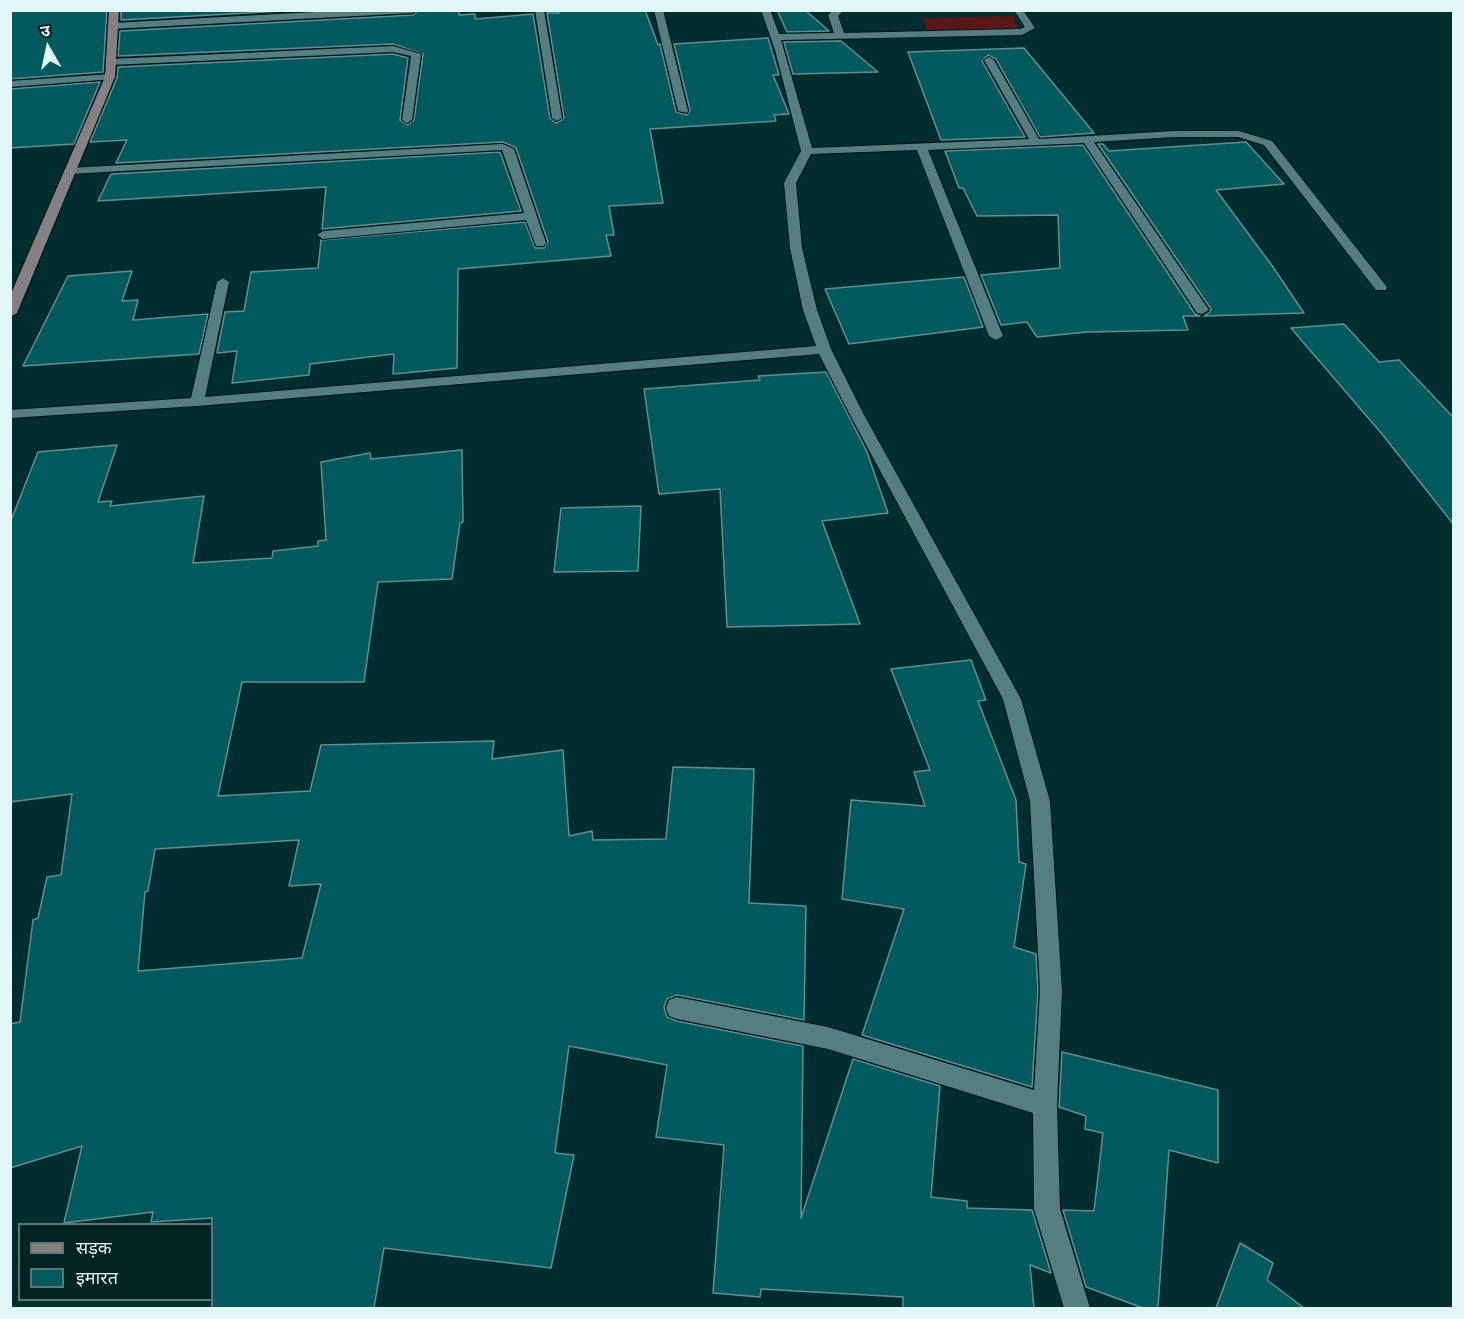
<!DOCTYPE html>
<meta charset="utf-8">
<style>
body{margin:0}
#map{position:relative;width:1464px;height:1319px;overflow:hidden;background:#002d2f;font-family:Merriweather,"Noto Sans Devanagari",serif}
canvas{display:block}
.frame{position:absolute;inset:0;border:12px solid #e1f6f7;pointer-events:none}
.legend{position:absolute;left:18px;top:1223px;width:195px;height:78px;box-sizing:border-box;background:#032224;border:2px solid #5c7778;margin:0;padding:8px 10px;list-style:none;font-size:18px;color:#e1f6f7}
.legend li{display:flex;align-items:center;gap:12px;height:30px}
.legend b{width:30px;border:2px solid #5c7778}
.north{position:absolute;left:18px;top:18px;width:60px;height:60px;-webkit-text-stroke:4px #032224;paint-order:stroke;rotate:351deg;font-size:16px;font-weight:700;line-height:24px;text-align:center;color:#e1f6f7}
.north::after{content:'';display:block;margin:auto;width:21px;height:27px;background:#e1f6f7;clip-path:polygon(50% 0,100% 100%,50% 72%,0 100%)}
</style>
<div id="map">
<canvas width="1464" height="1319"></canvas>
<div class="frame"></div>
<ul class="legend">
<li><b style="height:8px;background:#858081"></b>सड़क</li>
<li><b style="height:16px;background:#035a5e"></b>इमारत</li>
</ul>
<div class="north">उ</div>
</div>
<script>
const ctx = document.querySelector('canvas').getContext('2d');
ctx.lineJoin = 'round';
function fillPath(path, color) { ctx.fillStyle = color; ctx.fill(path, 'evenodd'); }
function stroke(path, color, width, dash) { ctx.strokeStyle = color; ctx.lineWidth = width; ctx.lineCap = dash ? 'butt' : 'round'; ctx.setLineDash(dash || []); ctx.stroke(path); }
const green = new Path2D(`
 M 1013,16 L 1020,30 L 927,32 L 923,18 Z`);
const building = new Path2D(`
 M 10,10 L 107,10 L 103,72 L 10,79 Z
 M 121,10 L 301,10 L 121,20 Z
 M 419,10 L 459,10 L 459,15 L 475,14 L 475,19 L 533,14 L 550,118 L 556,123 L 564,118 L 547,13 L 559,13 L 559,10 L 645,10 L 658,45 L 660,44 L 676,112 L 687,115 L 690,110 L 674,44 L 768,38 L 779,75 L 773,75 L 789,114 L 774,115 L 776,121 L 650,129 L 663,203 L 609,206 L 614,235 L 606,235 L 611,256 L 458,269 L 457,368 L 393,374 L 394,354 L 310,364 L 309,375 L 232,383 L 237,351 L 217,353 L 225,312 L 244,311 L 251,272 L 318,268 L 321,240 L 525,222 L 535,248 L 544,248 L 548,242 L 516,148 L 503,142 L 116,163 L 127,140 L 90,142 L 117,78 L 118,67 L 393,54 L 408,58 L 400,120 L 408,125 L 414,120 L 423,54 L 393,44 L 118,56 L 120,31 L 413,15 Z
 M 777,10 L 805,10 L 829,31 L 787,32 Z
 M 841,41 L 878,72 L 793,74 L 784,42 Z
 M 1024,48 L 1094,133 L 1040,137 L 996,59 L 988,55 L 982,61 L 1025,137 L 941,140 L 908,52 Z
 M 100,82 L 74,144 L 10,148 L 10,89 Z
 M 1246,142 L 1284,184 L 1216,190 L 1273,267 L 1304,313 L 1204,316 L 1210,312 L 1211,309 L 1098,144 L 1103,144 L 1109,151 Z
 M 1083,145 L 1195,314 L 1200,316 L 1183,316 L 1188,330 L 1087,332 L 1037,337 L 1027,322 L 1001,325 L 981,275 L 1060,268 L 1058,215 L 977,216 L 963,188 L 959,188 L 945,151 Z
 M 500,152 L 521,211 L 322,229 L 326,187 L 98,201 L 111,174 Z
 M 132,271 L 122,301 L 138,300 L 133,320 L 208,314 L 199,354 L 23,366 L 68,276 Z
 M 964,277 L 983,327 L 849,344 L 825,289 Z
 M 1344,324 L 1379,362 L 1399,360 L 1454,418 L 1454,525 L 1382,434 L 1291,328 Z
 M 826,372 L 867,452 L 888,513 L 822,521 L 860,624 L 727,627 L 720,489 L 659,494 L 644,389 L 760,380 L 758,376 Z
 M 117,445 L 98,502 L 112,501 L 110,506 L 204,496 L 193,563 L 272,558 L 273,551 L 318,546 L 318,541 L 326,540 L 321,462 L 370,453 L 371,459 L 462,450 L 463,522 L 460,523 L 452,579 L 378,582 L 364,682 L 242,682 L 218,796 L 310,791 L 321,745 L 494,741 L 492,759 L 563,750 L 569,836 L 592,831 L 593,840 L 666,839 L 673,767 L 754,769 L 749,903 L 806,906 L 804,1020 L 677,995 L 667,999 L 664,1007 L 667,1017 L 677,1021 L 803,1046 L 801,1218 L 853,1059 L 940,1086 L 931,1197 L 967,1201 L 967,1208 L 1032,1210 L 1051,1273 L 1030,1265 L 1034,1308 L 903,1308 L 903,1297 L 761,1289 L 760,1297 L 713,1293 L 724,1145 L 656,1137 L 667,1065 L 569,1046 L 555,1153 L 574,1155 L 551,1268 L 384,1248 L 374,1308 L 212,1308 L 212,1218 L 151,1222 L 153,1212 L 64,1223 L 82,1146 L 10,1168 L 10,1024 L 20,1022 L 33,920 L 38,918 L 47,877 L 61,875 L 72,794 L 10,802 L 10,523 L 38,452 ZM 299,840 L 289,886 L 321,884 L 302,958 L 138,971 L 145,892 L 148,891 L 155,849 Z
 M 641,506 L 638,571 L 554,572 L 561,508 Z
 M 971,660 L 986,700 L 978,701 L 1016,800 L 1019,862 L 1026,864 L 1014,947 L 1036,954 L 1038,991 L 1032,1087 L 862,1035 L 904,909 L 842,899 L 851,800 L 925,806 L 914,772 L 930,770 L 891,669 Z
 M 1062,1052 L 1218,1090 L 1218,1163 L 1169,1150 L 1158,1308 L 1143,1308 L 1086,1287 L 1063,1210 L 1094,1211 L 1103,1133 L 1085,1129 L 1086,1116 L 1059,1107 Z
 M 1240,1243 L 1273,1263 L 1267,1280 L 1304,1308 L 1216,1308 Z`);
const lane = new Path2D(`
 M 503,144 L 514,149 L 546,243 L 544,246 L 536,246 L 526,220 L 323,239 L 317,235 L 323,231 L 524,213 L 502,150 L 69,174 L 63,171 L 69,168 Z`);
const street = new Path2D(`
 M 352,10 L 417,10 L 413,13 L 112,29 L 107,26 L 112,23 Z
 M 535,10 L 544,10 L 562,118 L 557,121 L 552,118 Z
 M 654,10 L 663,10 L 688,111 L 687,113 L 678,111 Z
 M 761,10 L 770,10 L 779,34 L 834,33 L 828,15 L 833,10 L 844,10 L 838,16 L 844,33 L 1020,29 L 1025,27 L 1014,10 L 1023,10 L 1035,28 L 1022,35 L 781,40 L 812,148 L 1029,139 L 984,60 L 989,57 L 994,60 L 1039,139 L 1174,131 L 1239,131 L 1272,141 L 1387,287 L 1386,290 L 1376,290 L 1264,145 L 1238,137 L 1174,137 L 1094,142 L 1209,310 L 1202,314 L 1197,313 L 1084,143 L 928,150 L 1003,336 L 996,340 L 989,336 L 917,150 L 811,154 L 796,183 L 802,248 L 817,310 L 831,349 L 863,413 L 1021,699 L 1050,801 L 1062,991 L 1057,1105 L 1060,1209 L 1090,1308 L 1064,1308 L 1034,1209 L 1033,1113 L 828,1049 L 677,1019 L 669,1016 L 666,1008 L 669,1000 L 677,997 L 828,1027 L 1034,1090 L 1040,991 L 1030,801 L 1003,699 L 849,413 L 819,354 L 197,406 L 10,418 L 10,410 L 191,398 L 217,282 L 223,278 L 229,282 L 205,397 L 816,346 L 803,310 L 790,248 L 784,183 L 801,151 L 775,50 Z
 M 393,46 L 421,54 L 412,120 L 407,123 L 402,120 L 411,56 L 393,52 L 111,65 L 106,62 L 111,59 Z
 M 110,74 L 115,77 L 114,79 L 10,87 L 10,81 Z`);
const secondary = new Path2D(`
 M 109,10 L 119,10 L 115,77 L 17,313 L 10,317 L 10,296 L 105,77 Z`);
fillPath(green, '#59171a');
fillPath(building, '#035a5e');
stroke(building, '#658e91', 1.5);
stroke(lane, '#011314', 2);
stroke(street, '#011314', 2);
stroke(secondary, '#011314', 2);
fillPath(lane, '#557e80');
fillPath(street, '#557e80');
fillPath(secondary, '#858081');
</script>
